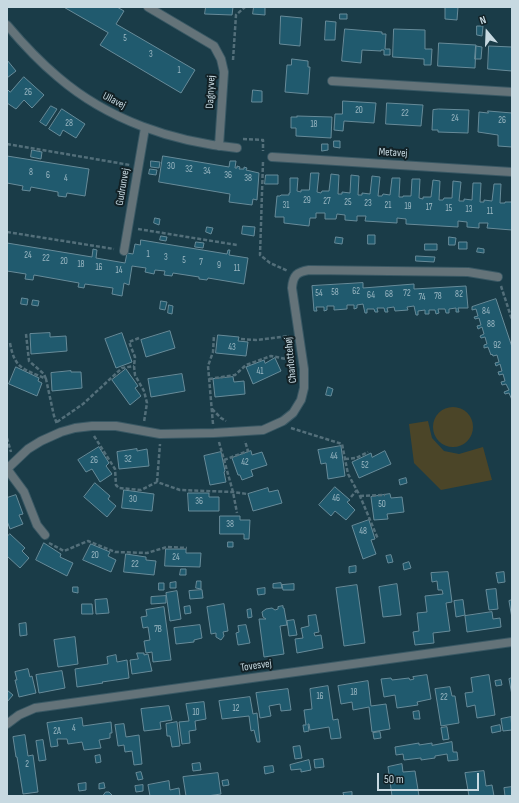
<!DOCTYPE html>
<meta charset="utf-8">
<style>
body{margin:0}
#map{position:relative;width:519px;height:803px;overflow:hidden;background:#1a3c48;font-family:"Sofia Sans Condensed",sans-serif}
canvas{display:block}
.frame{position:absolute;inset:0;border:8px solid #c7d9e1;pointer-events:none}
.north{position:absolute;left:467px;top:12px;width:40px;height:40px;-webkit-text-stroke:3px #122126;paint-order:stroke;rotate:341deg;font-size:11px;font-weight:700;line-height:16px;text-align:center;color:#c7d9e1}
.north::after{content:'';display:block;margin:auto;width:14px;height:18px;background:#c7d9e1;clip-path:polygon(50% 0,100% 100%,50% 72%,0 100%)}
.scale{position:absolute;left:377px;top:773px;width:102px;height:18px;box-sizing:border-box;border:2px solid #c7d9e1;border-top:0;padding-left:5px;font-size:12px;line-height:14px;white-space:nowrap;color:#c7d9e1;-webkit-text-stroke:3px #122126;paint-order:stroke}
</style>
<div id="map">
<canvas width="519" height="803"></canvas>
<div class="frame"></div>
<div class="north">N</div>
<div class="scale">50 m</div>
</div>
<script>
const ctx = document.querySelector('canvas').getContext('2d');
ctx.lineJoin = 'round';
function fillPath(path, color) { ctx.fillStyle = color; ctx.fill(path, 'evenodd'); }
function stroke(path, color, width, dash) { ctx.strokeStyle = color; ctx.lineWidth = width; ctx.lineCap = dash ? 'butt' : 'round'; ctx.setLineDash(dash || []); ctx.stroke(path); }
function write(font, color, halo, rows, align = 'center') {
  ctx.font = font + ' "Sofia Sans Condensed",sans-serif'; ctx.lineWidth = 4; ctx.setLineDash([]); ctx.textBaseline = 'middle'; ctx.strokeStyle = halo; ctx.fillStyle = color; for (const [text, x, y, turn = 0] of rows) {
    ctx.save(); ctx.translate(x, y); ctx.rotate((+turn || 0) * Math.PI / 180); ctx.textAlign = isNaN(turn) ? turn : align; if (halo) ctx.strokeText(text, 0, 0); ctx.fillText(text, 0, 0); ctx.restore();
  }
}
const green = new Path2D(`
 M433 427a20 20 0 1 1 40 0a20 20 0 1 1-40 0Z
 M 428,421 L 432,438 L 444,451 L 459,454 L 483,447 L 492,480 L 441,490 L 414,463 L 409,424 Z`);
const building = new Path2D(`
 M 64,7 L 117,7 L 124,11 L 116,24 L 195,70 L 181,93 L 100,45 L 108,33 Z
 M 206,7 L 233,7 L 232,15 L 205,14 Z
 M 254,7 L 265,7 L 265,15 L 253,14 Z
 M 430,7 L 458,7 L 457,20 L 445,19 L 445,8 Z
 M 340,14 L 347,14 L 347,19 L 340,19 Z
 M 281,16 L 302,18 L 300,46 L 280,44 Z
 M 326,21 L 336,22 L 335,40 L 325,40 Z
 M 477,26 L 483,26 L 482,36 L 477,35 Z
 M 345,29 L 382,32 L 382,34 L 386,34 L 385,49 L 390,49 L 390,55 L 384,55 L 384,50 L 381,50 L 381,51 L 362,50 L 361,63 L 342,61 Z
 M 394,29 L 425,30 L 425,49 L 432,49 L 431,65 L 424,65 L 424,59 L 393,57 Z
 M 439,43 L 476,45 L 475,68 L 438,66 Z
 M 476,46 L 482,47 L 481,59 L 475,59 Z
 M 489,46 L 512,47 L 512,71 L 488,69 Z
 M 292,59 L 308,61 L 308,67 L 310,67 L 308,94 L 285,92 L 287,65 L 291,65 Z
 M 7,60 L 16,71 L 7,78 Z
 M 24,77 L 44,95 L 32,108 L 24,100 L 16,109 L 7,103 L 7,89 L 10,92 Z
 M 253,90 L 262,91 L 262,102 L 252,102 Z
 M 343,101 L 376,103 L 374,123 L 344,121 L 343,131 L 334,130 L 335,114 L 342,114 Z
 M 387,103 L 423,105 L 421,126 L 386,124 Z
 M 51,106 L 57,109 L 46,126 L 40,122 Z
 M 62,109 L 85,124 L 76,138 L 63,130 L 60,136 L 49,129 Z
 M 439,109 L 469,110 L 468,133 L 438,132 L 438,130 L 432,130 L 433,110 Z
 M 488,111 L 512,113 L 512,147 L 498,146 L 498,135 L 478,132 L 479,112 L 488,113 Z
 M 297,116 L 332,117 L 331,138 L 296,136 L 296,128 L 291,128 L 291,117 L 297,117 Z
 M 334,141 L 340,141 L 340,148 L 334,147 Z
 M 322,144 L 328,144 L 328,150 L 322,151 Z
 M 32,150 L 42,152 L 41,159 L 31,157 Z
 M 7,156 L 89,169 L 85,196 L 67,193 L 66,197 L 58,196 L 58,192 L 31,187 L 30,191 L 22,190 L 23,186 L 7,183 Z
 M 163,156 L 229,167 L 230,161 L 236,161 L 235,168 L 237,168 L 237,166 L 240,167 L 239,169 L 244,169 L 244,167 L 247,168 L 246,170 L 259,173 L 257,200 L 253,199 L 252,205 L 229,202 L 230,194 L 159,182 Z
 M 151,161 L 160,162 L 159,168 L 151,167 Z
 M 150,169 L 157,170 L 156,175 L 149,174 Z
 M 311,173 L 319,173 L 317,192 L 321,193 L 322,191 L 329,191 L 331,174 L 339,175 L 338,194 L 342,194 L 342,192 L 350,193 L 351,175 L 359,176 L 358,195 L 362,195 L 362,193 L 370,194 L 372,176 L 380,177 L 378,196 L 382,196 L 383,194 L 390,195 L 392,178 L 400,178 L 399,197 L 403,197 L 403,196 L 411,196 L 412,179 L 420,179 L 419,198 L 423,199 L 423,197 L 431,197 L 433,180 L 440,181 L 439,200 L 443,200 L 444,198 L 452,198 L 453,181 L 461,182 L 459,201 L 464,201 L 464,199 L 472,200 L 473,183 L 481,183 L 480,202 L 484,202 L 484,200 L 492,201 L 494,184 L 501,184 L 500,203 L 505,203 L 505,202 L 512,202 L 512,230 L 487,228 L 488,223 L 479,223 L 479,228 L 467,227 L 467,222 L 458,221 L 458,227 L 406,224 L 406,219 L 397,218 L 397,223 L 365,221 L 366,216 L 357,216 L 357,221 L 345,220 L 345,215 L 337,214 L 336,219 L 325,219 L 325,213 L 316,213 L 316,218 L 310,218 L 309,226 L 284,223 L 284,217 L 275,217 L 277,196 L 280,196 L 281,195 L 289,195 L 289,193 L 290,193 L 290,178 L 298,178 L 297,191 L 301,192 L 301,190 L 309,190 Z
 M 266,175 L 278,175 L 278,184 L 265,184 Z
 M 155,218 L 160,219 L 159,225 L 154,223 Z
 M 243,226 L 255,227 L 254,236 L 242,234 Z
 M 207,227 L 213,228 L 211,234 L 206,232 Z
 M 368,235 L 375,235 L 375,244 L 368,244 Z
 M 161,236 L 167,237 L 166,241 L 160,240 Z
 M 336,237 L 343,238 L 342,244 L 335,243 Z
 M 449,237 L 456,238 L 455,245 L 449,245 Z
 M 141,240 L 227,254 L 228,250 L 230,250 L 229,255 L 248,258 L 244,284 L 208,278 L 207,280 L 199,279 L 199,277 L 173,273 L 172,276 L 164,275 L 165,271 L 155,270 L 154,274 L 145,272 L 146,268 L 132,266 L 129,285 L 124,283 L 122,296 L 112,294 L 113,288 L 85,284 L 84,288 L 78,287 L 79,283 L 34,275 L 33,280 L 25,279 L 26,274 L 7,271 L 7,243 L 92,257 L 93,249 L 97,250 L 96,258 L 125,263 L 127,253 L 133,254 L 135,244 L 140,245 Z
 M 196,242 L 204,243 L 203,248 L 195,247 Z
 M 459,242 L 467,242 L 467,249 L 459,249 Z
 M 425,244 L 437,244 L 437,250 L 425,250 Z
 M 478,248 L 484,249 L 484,253 L 477,252 Z
 M 416,256 L 435,257 L 434,262 L 416,261 Z
 M 363,283 L 363,288 L 414,284 L 414,289 L 466,286 L 468,308 L 458,308 L 459,312 L 456,312 L 456,308 L 449,309 L 449,313 L 446,313 L 445,309 L 438,309 L 439,313 L 436,314 L 435,310 L 429,310 L 429,314 L 425,314 L 425,310 L 418,311 L 418,315 L 416,315 L 414,306 L 407,307 L 408,310 L 395,311 L 394,307 L 387,308 L 388,312 L 385,312 L 384,308 L 377,308 L 378,312 L 375,312 L 374,309 L 367,309 L 367,313 L 365,313 L 363,304 L 357,305 L 357,308 L 354,309 L 354,305 L 347,305 L 347,309 L 334,310 L 334,306 L 327,306 L 327,310 L 324,311 L 324,307 L 316,307 L 317,311 L 314,311 L 312,286 Z
 M 22,298 L 28,299 L 27,305 L 21,304 Z
 M 496,299 L 512,347 L 512,400 L 509,393 L 505,394 L 504,392 L 509,390 L 506,384 L 502,385 L 501,382 L 505,381 L 503,374 L 499,375 L 498,372 L 502,371 L 500,364 L 496,366 L 495,363 L 499,362 L 497,355 L 493,356 L 492,354 L 491,355 L 488,347 L 484,348 L 484,345 L 487,344 L 485,337 L 481,338 L 480,336 L 484,334 L 482,327 L 478,329 L 477,326 L 481,325 L 479,318 L 475,319 L 474,317 L 478,316 L 476,309 L 472,310 L 472,307 Z
 M 33,300 L 39,301 L 38,306 L 32,305 Z
 M 161,301 L 167,302 L 165,310 L 160,309 Z
 M 169,305 L 173,306 L 172,314 L 168,313 Z
 M 170,331 L 175,348 L 146,357 L 141,340 Z
 M 50,333 L 50,337 L 66,336 L 67,351 L 31,354 L 30,334 Z
 M 122,333 L 132,362 L 116,368 L 105,339 Z
 M 218,335 L 239,337 L 238,341 L 248,342 L 246,356 L 216,353 Z
 M 275,358 L 281,371 L 253,384 L 246,367 L 264,360 L 265,363 Z
 M 16,367 L 39,378 L 38,381 L 42,383 L 37,396 L 9,384 Z
 M 126,369 L 138,386 L 135,388 L 141,396 L 130,405 L 112,380 Z
 M 71,371 L 71,372 L 81,372 L 82,388 L 52,391 L 51,373 Z
 M 182,374 L 185,391 L 151,397 L 148,379 Z
 M 233,377 L 234,382 L 244,381 L 245,394 L 215,397 L 213,379 Z
 M 328,387 L 333,389 L 331,396 L 326,395 Z
 M 341,446 L 345,476 L 328,479 L 326,463 L 321,464 L 318,450 Z
 M 99,447 L 109,463 L 106,466 L 112,474 L 100,482 L 92,469 L 86,472 L 78,460 Z
 M 137,449 L 137,451 L 147,449 L 149,466 L 119,469 L 117,452 Z
 M 251,451 L 252,455 L 262,452 L 267,465 L 251,470 L 253,476 L 242,480 L 240,475 L 238,475 L 232,458 Z
 M 385,451 L 391,464 L 359,478 L 352,462 L 371,453 L 372,457 Z
 M 221,452 L 225,471 L 224,472 L 226,482 L 210,485 L 204,456 Z
 M 406,478 L 407,483 L 400,485 L 399,480 Z
 M 95,483 L 110,496 L 108,499 L 116,506 L 107,517 L 84,497 Z
 M 335,487 L 350,500 L 347,502 L 355,510 L 346,520 L 335,511 L 331,516 L 319,505 Z
 M 268,488 L 269,492 L 278,490 L 282,503 L 253,511 L 248,494 Z
 M 124,490 L 154,494 L 152,511 L 122,508 Z
 M 188,493 L 209,493 L 209,497 L 219,497 L 219,511 L 189,511 Z
 M 390,494 L 391,498 L 402,497 L 404,512 L 387,514 L 388,519 L 374,520 L 371,497 Z
 M 16,495 L 23,514 L 19,515 L 23,524 L 10,529 L 7,521 L 7,498 Z
 M 220,516 L 240,516 L 240,520 L 250,520 L 249,539 L 244,539 L 244,534 L 220,534 Z
 M 369,520 L 375,539 L 371,540 L 376,554 L 363,559 L 352,526 Z
 M 10,534 L 25,548 L 22,551 L 29,558 L 20,568 L 7,556 L 7,537 Z
 M 228,542 L 233,542 L 233,547 L 228,547 Z
 M 44,543 L 61,554 L 60,557 L 73,563 L 67,576 L 36,560 Z
 M 91,544 L 110,552 L 108,556 L 116,560 L 111,572 L 83,560 Z
 M 166,549 L 186,549 L 186,553 L 201,553 L 200,567 L 165,566 Z
 M 126,554 L 146,557 L 146,560 L 156,561 L 154,575 L 124,572 Z
 M 391,555 L 393,562 L 388,563 L 386,556 Z
 M 409,562 L 411,568 L 404,570 L 403,564 Z
 M 356,566 L 356,572 L 349,573 L 349,567 Z
 M 181,569 L 186,569 L 186,575 L 180,575 Z
 M 448,572 L 452,602 L 446,603 L 450,631 L 433,633 L 434,643 L 415,645 L 413,632 L 419,631 L 417,613 L 427,612 L 425,596 L 443,594 L 442,590 L 438,590 L 437,581 L 432,582 L 431,573 Z
 M 504,572 L 505,582 L 498,583 L 496,573 Z
 M 197,581 L 201,581 L 201,589 L 196,588 Z
 M 176,582 L 176,588 L 170,588 L 170,583 Z
 M 159,583 L 164,583 L 164,590 L 159,590 Z
 M 281,583 L 282,588 L 273,588 L 273,584 Z
 M 294,584 L 294,590 L 283,590 L 282,585 Z
 M 397,584 L 401,615 L 383,617 L 379,587 Z
 M 357,585 L 365,643 L 344,646 L 336,588 Z
 M 73,587 L 78,587 L 78,593 L 73,592 Z
 M 265,588 L 265,594 L 258,595 L 257,589 Z
 M 496,589 L 498,609 L 489,610 L 486,590 Z
 M 202,590 L 203,598 L 190,599 L 189,591 Z
 M 177,591 L 181,619 L 170,621 L 166,593 Z
 M 166,596 L 166,603 L 151,604 L 151,597 Z
 M 107,599 L 109,613 L 96,614 L 95,600 Z
 M 463,600 L 465,615 L 456,617 L 454,601 Z
 M 512,600 L 512,618 L 509,601 Z
 M 82,604 L 92,604 L 93,614 L 82,614 Z
 M 224,604 L 228,631 L 223,632 L 224,636 L 221,640 L 216,637 L 216,633 L 211,634 L 207,607 Z
 M 190,606 L 191,613 L 185,614 L 184,607 Z
 M 283,606 L 283,608 L 284,608 L 287,625 L 280,626 L 284,654 L 264,657 L 259,619 L 266,619 L 263,617 L 262,612 L 266,609 L 272,608 L 275,610 L 278,609 L 278,607 Z
 M 164,607 L 171,660 L 153,662 L 152,652 L 146,653 L 144,641 L 150,640 L 148,627 L 143,628 L 141,617 L 147,616 L 146,610 Z
 M 251,609 L 252,617 L 248,618 L 247,610 Z
 M 492,612 L 493,619 L 500,618 L 501,627 L 467,632 L 465,616 Z
 M 316,615 L 319,632 L 314,633 L 315,636 L 321,635 L 323,648 L 297,653 L 295,639 L 303,638 L 301,628 L 309,626 L 308,616 Z
 M 294,620 L 297,635 L 289,636 L 287,621 Z
 M 26,623 L 27,635 L 20,636 L 19,624 Z
 M 200,625 L 202,638 L 194,640 L 194,642 L 176,644 L 174,628 Z
 M 246,625 L 250,643 L 238,645 L 236,633 L 239,632 L 238,626 Z
 M 75,637 L 78,664 L 58,667 L 54,640 Z
 M 137,653 L 144,653 L 144,655 L 148,654 L 152,671 L 132,674 L 130,660 L 138,659 Z
 M 116,655 L 117,662 L 127,660 L 129,678 L 102,682 L 103,683 L 77,687 L 75,669 L 108,664 L 107,657 Z
 M 28,669 L 30,677 L 32,676 L 36,693 L 19,697 L 15,680 L 17,680 L 15,672 Z
 M 62,671 L 65,688 L 39,693 L 36,675 Z
 M 427,675 L 431,699 L 417,702 L 418,705 L 397,708 L 395,695 L 384,697 L 381,679 L 391,678 L 392,680 L 409,678 L 410,680 L 414,679 L 413,677 Z
 M 489,675 L 495,715 L 477,718 L 475,705 L 467,707 L 465,693 L 473,692 L 471,678 Z
 M 512,678 L 512,695 L 509,679 Z
 M 501,680 L 502,685 L 496,686 L 495,681 Z
 M 368,681 L 371,706 L 386,704 L 390,729 L 372,732 L 369,707 L 353,710 L 352,702 L 341,704 L 338,686 Z
 M 328,686 L 333,720 L 338,719 L 341,738 L 331,739 L 329,727 L 310,730 L 309,724 L 308,724 L 309,731 L 304,732 L 303,725 L 306,725 L 304,710 L 312,709 L 310,689 Z
 M 450,687 L 452,696 L 455,696 L 459,723 L 441,726 L 435,689 Z
 M 288,689 L 291,710 L 281,711 L 280,704 L 269,706 L 271,716 L 260,718 L 256,693 Z
 M 7,690 L 13,695 L 7,702 Z
 M 250,697 L 253,714 L 257,713 L 260,742 L 257,742 L 254,730 L 251,731 L 249,716 L 222,719 L 219,701 Z
 M 204,702 L 206,719 L 195,721 L 196,730 L 189,731 L 190,743 L 182,744 L 179,722 L 189,721 L 186,704 Z
 M 169,706 L 172,720 L 160,722 L 161,729 L 144,731 L 141,709 Z
 M 419,711 L 420,719 L 414,719 L 413,712 Z
 M 511,717 L 512,730 L 503,731 L 501,719 Z
 M 82,718 L 83,726 L 111,722 L 112,733 L 110,733 L 110,738 L 99,740 L 101,748 L 84,750 L 82,742 L 68,744 L 67,739 L 57,739 L 58,746 L 51,747 L 47,723 Z
 M 177,722 L 180,746 L 172,747 L 170,736 L 167,736 L 166,724 Z
 M 124,724 L 126,737 L 139,735 L 142,764 L 134,765 L 132,751 L 125,752 L 124,745 L 118,746 L 115,725 Z
 M 500,725 L 501,731 L 492,733 L 491,727 Z
 M 447,727 L 449,739 L 443,740 L 441,728 Z
 M 380,732 L 381,738 L 374,739 L 373,733 Z
 M 25,735 L 28,756 L 33,755 L 38,792 L 23,794 L 17,757 L 16,757 L 13,737 Z
 M 43,740 L 46,760 L 39,761 L 36,741 Z
 M 452,742 L 453,752 L 457,752 L 458,760 L 448,761 L 447,754 L 435,756 L 435,758 L 421,760 L 421,758 L 404,760 L 403,754 L 396,755 L 395,747 L 419,743 L 419,745 L 432,743 L 432,745 Z
 M 300,746 L 302,758 L 295,759 L 293,747 Z
 M 100,755 L 101,762 L 96,763 L 95,756 Z
 M 323,759 L 324,767 L 315,768 L 314,760 Z
 M 309,760 L 311,770 L 301,772 L 301,769 L 291,770 L 290,765 Z
 M 200,763 L 201,770 L 193,771 L 192,764 Z
 M 402,764 L 403,772 L 415,771 L 419,796 L 392,796 L 388,767 Z
 M 273,766 L 274,772 L 265,774 L 264,767 Z
 M 484,771 L 486,786 L 492,785 L 494,796 L 469,796 L 465,773 Z
 M 141,772 L 143,779 L 138,780 L 136,773 Z
 M 218,773 L 221,794 L 207,796 L 186,796 L 183,777 Z
 M 228,780 L 229,785 L 223,786 L 222,781 Z
 M 169,781 L 170,790 L 179,788 L 180,796 L 150,796 L 148,785 Z
 M 86,783 L 86,790 L 79,791 L 78,784 Z
 M 104,783 L 105,788 L 99,789 L 99,784 Z
 M 143,785 L 143,791 L 136,792 L 135,786 Z
 M 512,787 L 512,796 L 505,796 L 504,788 Z
 M 106,792 L 109,792 L 113,796 L 103,796 Z
 M 352,792 L 352,796 L 344,796 L 343,793 Z`);
const path = new Path2D(`
 M 233,60 L 236,15 L 245,7
 M 243,139 L 263,140 L 263,151
 M 7,144 L 130,165
 M 263,162 L 260,255 L 270,263 L 288,271
 M 138,229 L 237,245
 M 7,232 L 114,249
 M 501,286 L 512,320
 M 26,334 L 29,361 L 44,374 L 46,379
 M 139,338 L 129,342 L 135,357 L 134,366 L 135,375 L 144,391 L 147,403 L 144,422
 M 241,339 L 256,340 L 289,336
 M 10,343 C 15,370 23,368 46,379 L 54,416 L 57,424
 M 209,379 L 235,375 L 246,365 L 271,356 L 292,360
 M 212,409 L 221,418 L 226,421
 M 57,422 L 83,404 L 122,368 L 134,366
 M 213,424 L 208,366 L 213,352 L 214,335
 M 291,428 L 342,444 L 348,474 L 360,496 L 378,539
 M 94,436 L 115,469 L 116,485 L 119,488 L 141,490 L 157,482 L 180,490 L 233,492 L 247,494
 M 7,438 L 11,452
 M 219,442 L 233,492 L 237,513
 M 345,459 L 356,458 L 368,452
 M 224,460 L 248,451 L 245,441
 M 157,482 L 160,444
 M 360,496 L 385,495
 M 351,497 L 357,490
 M 49,543 L 64,551 L 88,541 L 115,552 L 147,553 L 167,547 L 187,548`);
const lane = new Path2D(`
 M 7,469 L 24,492 L 37,525 L 45,535`);
const street = new Path2D(`
 M 148,7 L 214,46 L 221,59 L 224,72 L 219,146
 M 7,25 C 23,44 40,62 58,77 C 108,120 173,142 237,148
 M 332,81 L 512,92
 M 272,157 L 512,172
 M 124,251 L 145,128
 M 7,469 L 28,449 L 41,441 L 61,432 L 75,428 L 92,426 L 116,426 L 160,434 L 214,433 L 263,430 L 283,421 L 293,413 L 301,400 L 304,388 L 304,369 L 292,288 C 293,275 297,272 309,270 L 468,272 L 498,277
 M 7,724 L 19,715 L 35,708 L 512,642`);
const numberNames = [
 ["5",125,39],
 ["3",151,55],
 ["1",179,71],
 ["26",28,93],
 ["20",359,111],
 ["22",405,114],
 ["24",455,119],
 ["26",502,121],
 ["28",69,124],
 ["18",314,125],
 ["30",171,167],
 ["32",189,170],
 ["34",207,172],
 ["8",31,173],
 ["6",48,176],
 ["36",228,176],
 ["4",66,179],
 ["38",248,179],
 ["29",307,201],
 ["27",327,202],
 ["25",348,203],
 ["23",368,204],
 ["31",286,206],
 ["21",388,206],
 ["19",408,207],
 ["17",429,208],
 ["15",449,209],
 ["13",469,210],
 ["11",490,212],
 ["1",148,255],
 ["24",28,256],
 ["3",166,258],
 ["22",46,259],
 ["5",184,261],
 ["20",64,262],
 ["7",201,263],
 ["18",81,265],
 ["9",219,266],
 ["16",99,268],
 ["11",237,269],
 ["14",119,271],
 ["62",356,292],
 ["58",335,293],
 ["54",319,294],
 ["72",407,294],
 ["68",389,295],
 ["82",459,295],
 ["64",371,296],
 ["78",438,297],
 ["74",422,298],
 ["84",486,312],
 ["88",491,325],
 ["92",497,346],
 ["43",232,348],
 ["41",260,372],
 ["44",334,457],
 ["32",128,460],
 ["26",94,461],
 ["42",245,463],
 ["52",365,466],
 ["46",336,499],
 ["30",133,500],
 ["36",199,502],
 ["50",382,505],
 ["38",230,525],
 ["48",363,532],
 ["20",95,556],
 ["24",176,558],
 ["22",135,565],
 ["7B",158,630],
 ["18",354,693],
 ["16",320,697],
 ["22",444,698],
 ["12",236,709],
 ["10",196,713],
 ["4",74,729],
 ["2A",57,732],
 ["2",27,765]
];
const streetNames = [
 ["Dagnyvej",211,92,-87],
 ["Ullavej",114,101,27],
 ["Metavej",393,153,3],
 ["Gudrunvej",123,187,-80],
 ["Charlottehøj",291,360,-96],
 ["Tovesvej",256,666,-8]
];
fillPath(green, '#4b4528');
fillPath(building, '#205a6e');
stroke(building, '#678b99', 1);
stroke(lane, '#395864', 10);
stroke(street, '#395864', 10);
stroke(path, '#536f7a', 2.5, [4, 2]);
stroke(lane, '#647379', 8);
stroke(street, '#647379', 8);
write('9px', '#9db9c4', null, numberNames);
write('11px', '#c7d9e1', '#122126', streetNames);
</script>
